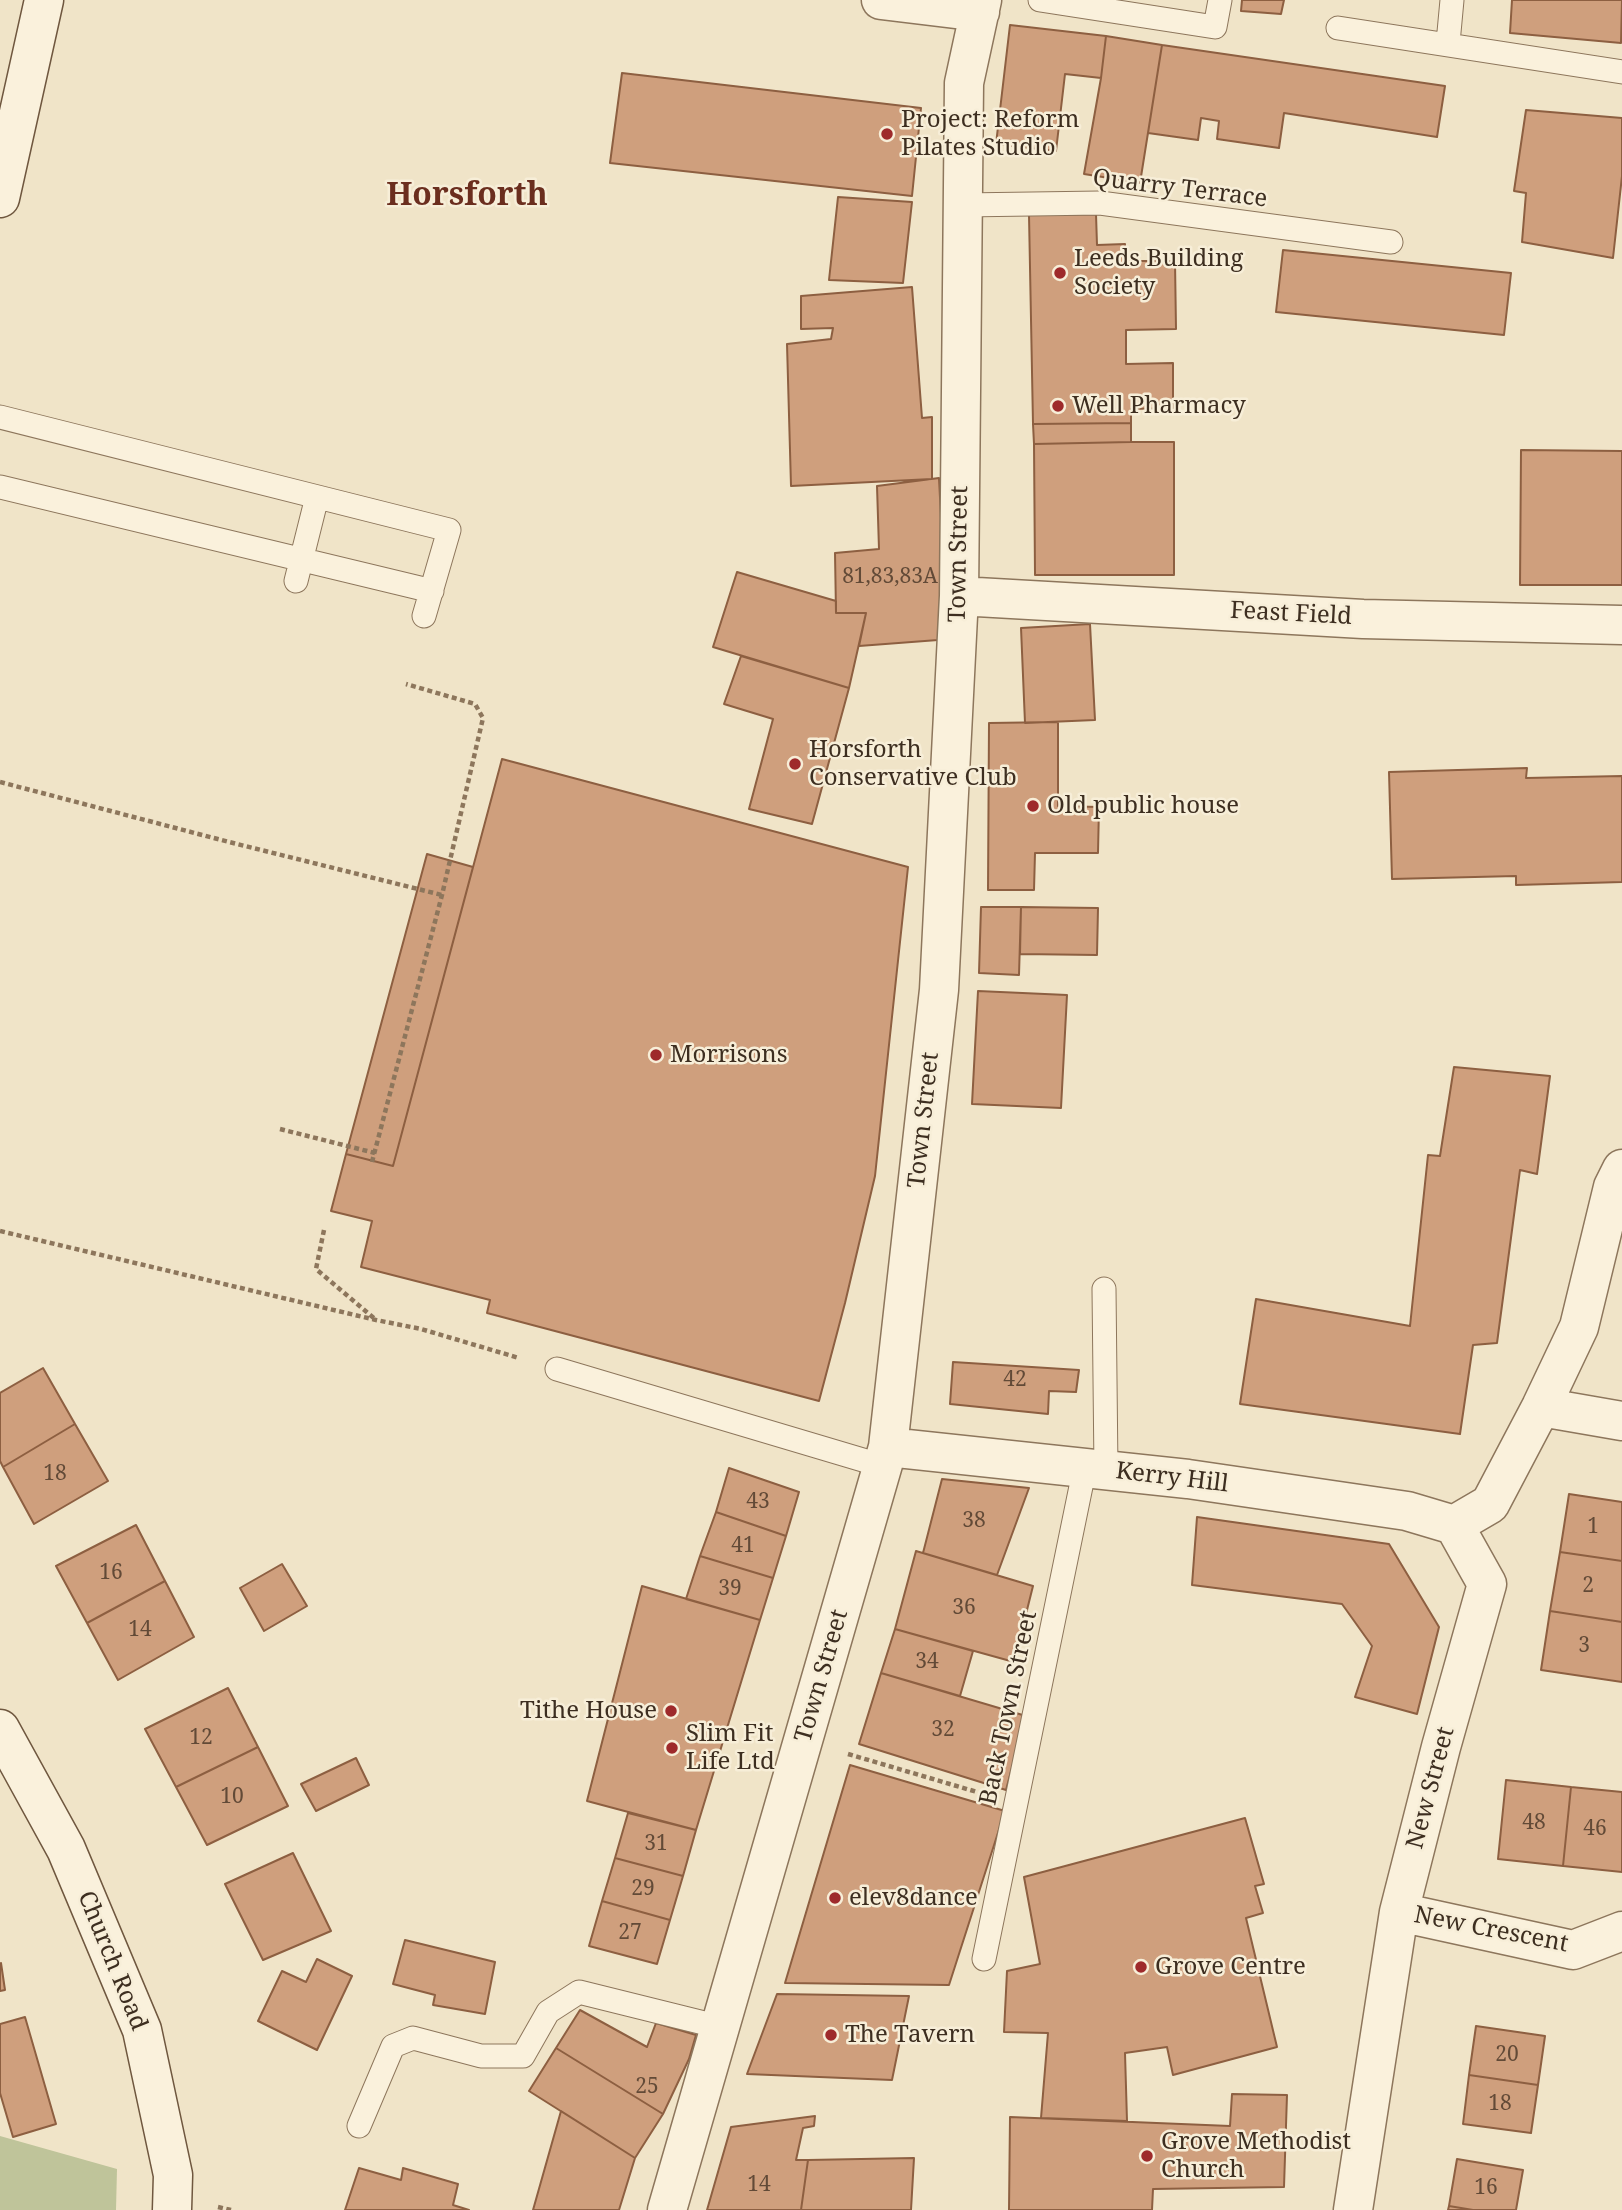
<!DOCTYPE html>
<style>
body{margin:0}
canvas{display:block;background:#f0e4c8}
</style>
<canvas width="1622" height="2210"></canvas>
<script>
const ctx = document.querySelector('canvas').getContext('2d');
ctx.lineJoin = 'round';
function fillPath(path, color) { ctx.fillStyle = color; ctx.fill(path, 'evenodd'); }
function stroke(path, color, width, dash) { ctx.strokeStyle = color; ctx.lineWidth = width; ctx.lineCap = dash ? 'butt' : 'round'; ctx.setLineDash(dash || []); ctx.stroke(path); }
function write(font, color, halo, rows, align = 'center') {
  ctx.font = font + ' "Noto Serif",serif'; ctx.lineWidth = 5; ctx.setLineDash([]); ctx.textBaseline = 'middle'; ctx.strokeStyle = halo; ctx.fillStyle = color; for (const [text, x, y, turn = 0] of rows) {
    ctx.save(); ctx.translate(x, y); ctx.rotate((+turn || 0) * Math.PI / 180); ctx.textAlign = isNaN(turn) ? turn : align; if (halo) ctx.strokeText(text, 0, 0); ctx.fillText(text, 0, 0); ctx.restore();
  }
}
const cemetery = new Path2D(`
 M 0,2136 L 117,2169 L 116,2210 L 0,2210 Z`);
const building = new Path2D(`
 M 1242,0 L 1284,0 L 1281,14 L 1241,11 Z
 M 1512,0 L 1622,0 L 1621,43 L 1510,33 Z
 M 1010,25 L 1106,36 L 1101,78 L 1065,74 L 1056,151 L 996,144 Z
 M 1106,36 L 1162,45 L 1140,183 L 1084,174 L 1101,78 Z
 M 1162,45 L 1445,86 L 1437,137 L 1284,113 L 1279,148 L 1217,139 L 1219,121 L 1201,118 L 1198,140 L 1148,133 Z
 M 622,73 L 921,108 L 912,196 L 610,163 Z
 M 1526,110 L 1622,118 L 1622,176 L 1613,258 L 1522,242 L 1526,193 L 1514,191 Z
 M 838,197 L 912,202 L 903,283 L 829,280 Z
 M 1096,214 L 1097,245 L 1125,244 L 1125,261 L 1175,261 L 1176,329 L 1126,330 L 1126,364 L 1173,363 L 1173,408 L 1131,409 L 1131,423 L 1033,424 L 1029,215 Z
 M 1283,250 L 1511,273 L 1504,335 L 1276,312 Z
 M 912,287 L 922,418 L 932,417 L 932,479 L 791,486 L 787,344 L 831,339 L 833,328 L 801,329 L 801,296 Z
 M 1131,423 L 1131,442 L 1034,444 L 1033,424 Z
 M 1131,442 L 1174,442 L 1174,575 L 1035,575 L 1034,444 Z
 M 1521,450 L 1622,451 L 1622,585 L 1520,585 Z
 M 939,478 L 947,636 L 938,640 L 859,646 L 866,613 L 836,613 L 835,553 L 879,549 L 877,486 Z
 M 737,572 L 836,601 L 836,613 L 866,613 L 849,688 L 713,647 Z
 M 1090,624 L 1095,720 L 1025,723 L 1021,628 Z
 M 741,656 L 849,688 L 812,824 L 749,809 L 773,719 L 724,704 Z
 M 1058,722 L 1058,806 L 1099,807 L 1098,853 L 1035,853 L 1034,890 L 988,890 L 989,723 Z
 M 502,759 L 908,867 L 875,1176 L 845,1303 L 819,1401 L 487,1313 L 490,1300 L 361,1267 L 372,1221 L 331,1211 L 346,1154 L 393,1166 Z
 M 1527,768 L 1526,778 L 1622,776 L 1622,882 L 1516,885 L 1516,876 L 1392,879 L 1389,772 Z
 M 427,854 L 473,867 L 393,1166 L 346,1154 Z
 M 981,907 L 1021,907 L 1019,975 L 979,973 Z
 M 1021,907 L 1098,908 L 1097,955 L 1020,954 Z
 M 978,991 L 1067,995 L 1061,1108 L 972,1104 Z
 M 1454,1067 L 1550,1076 L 1537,1174 L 1520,1170 L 1497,1343 L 1473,1345 L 1460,1434 L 1240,1404 L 1256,1299 L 1410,1326 L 1428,1155 L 1440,1156 Z
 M 953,1362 L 1079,1370 L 1076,1392 L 1049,1391 L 1048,1414 L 950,1404 Z
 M 43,1368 L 75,1424 L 3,1467 L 0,1461 L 0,1393 Z
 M 75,1424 L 108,1481 L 34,1524 L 3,1467 Z
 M 729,1468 L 799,1492 L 786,1536 L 716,1512 Z
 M 942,1479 L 1029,1488 L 997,1575 L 923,1553 Z
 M 1569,1494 L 1622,1502 L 1622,1561 L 1560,1552 Z
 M 716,1512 L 786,1536 L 773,1578 L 700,1556 Z
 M 1197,1517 L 1389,1544 L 1439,1627 L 1417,1714 L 1355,1697 L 1372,1646 L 1342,1604 L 1192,1585 Z
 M 136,1525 L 165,1581 L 87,1623 L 56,1566 Z
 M 916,1551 L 1033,1586 L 1014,1662 L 895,1629 Z
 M 1560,1552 L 1622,1561 L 1622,1622 L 1550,1611 Z
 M 700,1556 L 773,1578 L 760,1620 L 686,1599 Z
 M 282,1564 L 307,1606 L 264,1631 L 240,1588 Z
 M 165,1581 L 194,1637 L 118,1680 L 87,1623 Z
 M 642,1586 L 760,1620 L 696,1830 L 587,1801 Z
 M 1550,1611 L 1622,1622 L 1622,1682 L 1541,1670 Z
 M 895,1629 L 973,1651 L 960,1696 L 881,1673 Z
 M 881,1673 L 1026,1716 L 1006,1790 L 859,1744 Z
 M 228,1688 L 258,1747 L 176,1787 L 145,1729 Z
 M 258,1747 L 288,1806 L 207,1845 L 176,1787 Z
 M 356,1758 L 369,1785 L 316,1811 L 301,1784 Z
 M 850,1765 L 1005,1811 L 949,1985 L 785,1983 Z
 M 1506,1780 L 1571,1787 L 1563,1866 L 1498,1859 Z
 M 1571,1787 L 1622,1792 L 1622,1872 L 1563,1866 Z
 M 628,1813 L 696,1830 L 683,1876 L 615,1858 Z
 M 1245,1818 L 1264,1884 L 1255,1886 L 1263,1913 L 1246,1918 L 1277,2047 L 1173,2075 L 1167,2047 L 1125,2053 L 1127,2121 L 1041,2118 L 1048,2033 L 1004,2032 L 1007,1971 L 1040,1964 L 1024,1877 Z
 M 293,1853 L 331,1931 L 263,1960 L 225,1884 Z
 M 615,1858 L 683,1876 L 670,1920 L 602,1901 Z
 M 602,1901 L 670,1920 L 657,1964 L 589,1946 Z
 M 405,1940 L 495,1962 L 485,2014 L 433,2005 L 435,1995 L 393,1984 Z
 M 317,1959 L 352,1976 L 317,2050 L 258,2021 L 282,1971 L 306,1982 Z
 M 1,1963 L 5,1990 L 0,1991 L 0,1964 Z
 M 777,1994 L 909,1996 L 892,2080 L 747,2074 Z
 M 580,2010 L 647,2047 L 656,2023 L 696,2035 L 689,2059 L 663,2114 L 556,2048 Z
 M 25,2017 L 56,2124 L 13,2137 L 0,2093 L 0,2024 Z
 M 1476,2026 L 1545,2036 L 1538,2085 L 1469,2075 Z
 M 556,2048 L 663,2114 L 635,2158 L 529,2091 Z
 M 1469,2075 L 1538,2085 L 1531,2133 L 1463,2124 Z
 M 1232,2094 L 1287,2095 L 1284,2187 L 1153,2189 L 1152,2210 L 1009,2210 L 1010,2117 L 1230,2126 Z
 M 561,2111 L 635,2158 L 619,2210 L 533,2210 Z
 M 815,2116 L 814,2126 L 803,2128 L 796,2160 L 808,2160 L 801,2210 L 707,2210 L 731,2127 Z
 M 914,2158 L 911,2210 L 801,2210 L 808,2160 Z
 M 1457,2159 L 1523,2170 L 1516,2210 L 1473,2210 L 1449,2206 Z
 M 359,2168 L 401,2180 L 403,2168 L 458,2184 L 453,2205 L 469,2210 L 345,2210 Z
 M 1449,2206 L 1473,2210 L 1448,2210 Z`);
const path = new Path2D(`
 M 0,782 L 229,842 L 442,895
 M 280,1129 L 375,1153
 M 372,1162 L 442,895 L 483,718 L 475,704 L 406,684
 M 324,1230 L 316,1269 L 375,1319
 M 0,1231 L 376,1320 L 421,1329 L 519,1358
 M 848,1754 L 977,1792
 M 218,2207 L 231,2210`);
const lane = new Path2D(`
 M 1040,0 L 1215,27 L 1220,0
 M 1338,28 L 1622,72
 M 1448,43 L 1452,0
 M 963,205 L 1100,203 L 1391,242
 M 0,417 L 449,530 L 424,616
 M 0,487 L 432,591
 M 296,581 L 317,497
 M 1104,1289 L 1106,1470
 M 557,1369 L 883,1466
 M 984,1959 L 1085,1467
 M 359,2126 L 393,2046 L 413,2038 L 481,2056 L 523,2056 L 548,2012 L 579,1992 L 720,2027`);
const street = new Path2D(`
 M 881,0 L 980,12
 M 959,596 L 1363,619 L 1622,625
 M 1541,1407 L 1622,1421
 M 888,1447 L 1188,1479 L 1407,1511 L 1454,1525
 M 1399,1912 L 1573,1950 L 1622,1931
 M 667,2210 L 888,1447 L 939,990 L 959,596 L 964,83 L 982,0
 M 1353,2210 L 1399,1912 L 1441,1747 L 1487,1584 L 1454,1525 L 1490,1504 L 1541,1407 L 1579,1327 L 1613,1187 L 1622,1169`);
const secondary = new Path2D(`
 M 0,198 L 44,0
 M 0,1729 L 66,1849 L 142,2030 L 173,2175 L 172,2210`);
const markers = [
 [887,134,7,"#9e2a2b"],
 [1060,273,7,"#9e2a2b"],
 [1058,406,7,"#9e2a2b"],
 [795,764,7,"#9e2a2b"],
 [1033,806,7,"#9e2a2b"],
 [656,1055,7,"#9e2a2b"],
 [671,1711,7,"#9e2a2b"],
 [672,1748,7,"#9e2a2b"],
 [835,1898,7,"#9e2a2b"],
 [1141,1967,7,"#9e2a2b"],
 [831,2035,7,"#9e2a2b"],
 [1147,2156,7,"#9e2a2b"]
];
const numberNames = [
 ["81,83,83A",890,577],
 ["42",1015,1380],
 ["18",55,1474],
 ["43",758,1502],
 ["38",974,1521],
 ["1",1593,1527],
 ["41",743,1546],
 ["16",111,1573],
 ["2",1588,1586],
 ["39",730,1589],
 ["36",964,1608],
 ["14",140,1630],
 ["3",1584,1646],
 ["34",927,1662],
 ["32",943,1730],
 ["12",201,1738],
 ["10",232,1797],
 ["48",1534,1823],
 ["46",1595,1829],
 ["31",656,1844],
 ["29",643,1889],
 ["27",630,1933],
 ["20",1507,2055],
 ["25",647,2087],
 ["18",1500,2104],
 ["14",759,2185],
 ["16",1486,2188]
];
const poiNames = [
 ["Project: Reform",901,120],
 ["Pilates Studio",901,148],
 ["Leeds Building",1074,259],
 ["Society",1074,287],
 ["Well Pharmacy",1072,406],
 ["Horsforth",809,750],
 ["Conservative Club",809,778],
 ["Old public house",1047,806],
 ["Morrisons",670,1055],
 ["Tithe House",657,1711,"right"],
 ["Slim Fit",686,1734],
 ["Life Ltd",686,1762],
 ["elev8dance",849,1898],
 ["Grove Centre",1155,1967],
 ["The Tavern",845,2035],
 ["Grove Methodist",1161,2142],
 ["Church",1161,2170]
];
const streetNames = [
 ["Quarry Terrace",1180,189,7],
 ["Town Street",959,554,-89],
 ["Feast Field",1291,614,3],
 ["Town Street",924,1120,-84],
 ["Kerry Hill",1172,1478,7],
 ["Town Street",822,1676,-74],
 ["Back Town Street",1009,1708,-78],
 ["New Street",1431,1788,-75],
 ["New Crescent",1491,1930,11],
 ["Church Road",112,1961,68]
];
const districtNames = [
 ["Horsforth",467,196]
];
fillPath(cemetery, '#bfc49a');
fillPath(building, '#cf9f7d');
stroke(building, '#8d5f41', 2);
stroke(lane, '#8d765c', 25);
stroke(street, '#8d765c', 41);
stroke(secondary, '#6f573f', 41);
stroke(path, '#8d765c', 4.5, [5, 3.5]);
stroke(lane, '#faf1dc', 23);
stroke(street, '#faf1dc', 38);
stroke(secondary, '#faf1dc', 38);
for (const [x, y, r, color] of markers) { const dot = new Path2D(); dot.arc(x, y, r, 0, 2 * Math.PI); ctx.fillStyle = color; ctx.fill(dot); stroke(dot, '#f7eed8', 2.5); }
write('21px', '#624a37', null, numberNames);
write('24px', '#3d2e20', '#f7eed8', poiNames, 'left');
write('24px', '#3d2e20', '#f7eed8', streetNames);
write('bold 32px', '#6b2e1e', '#f7eed8', districtNames);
</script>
